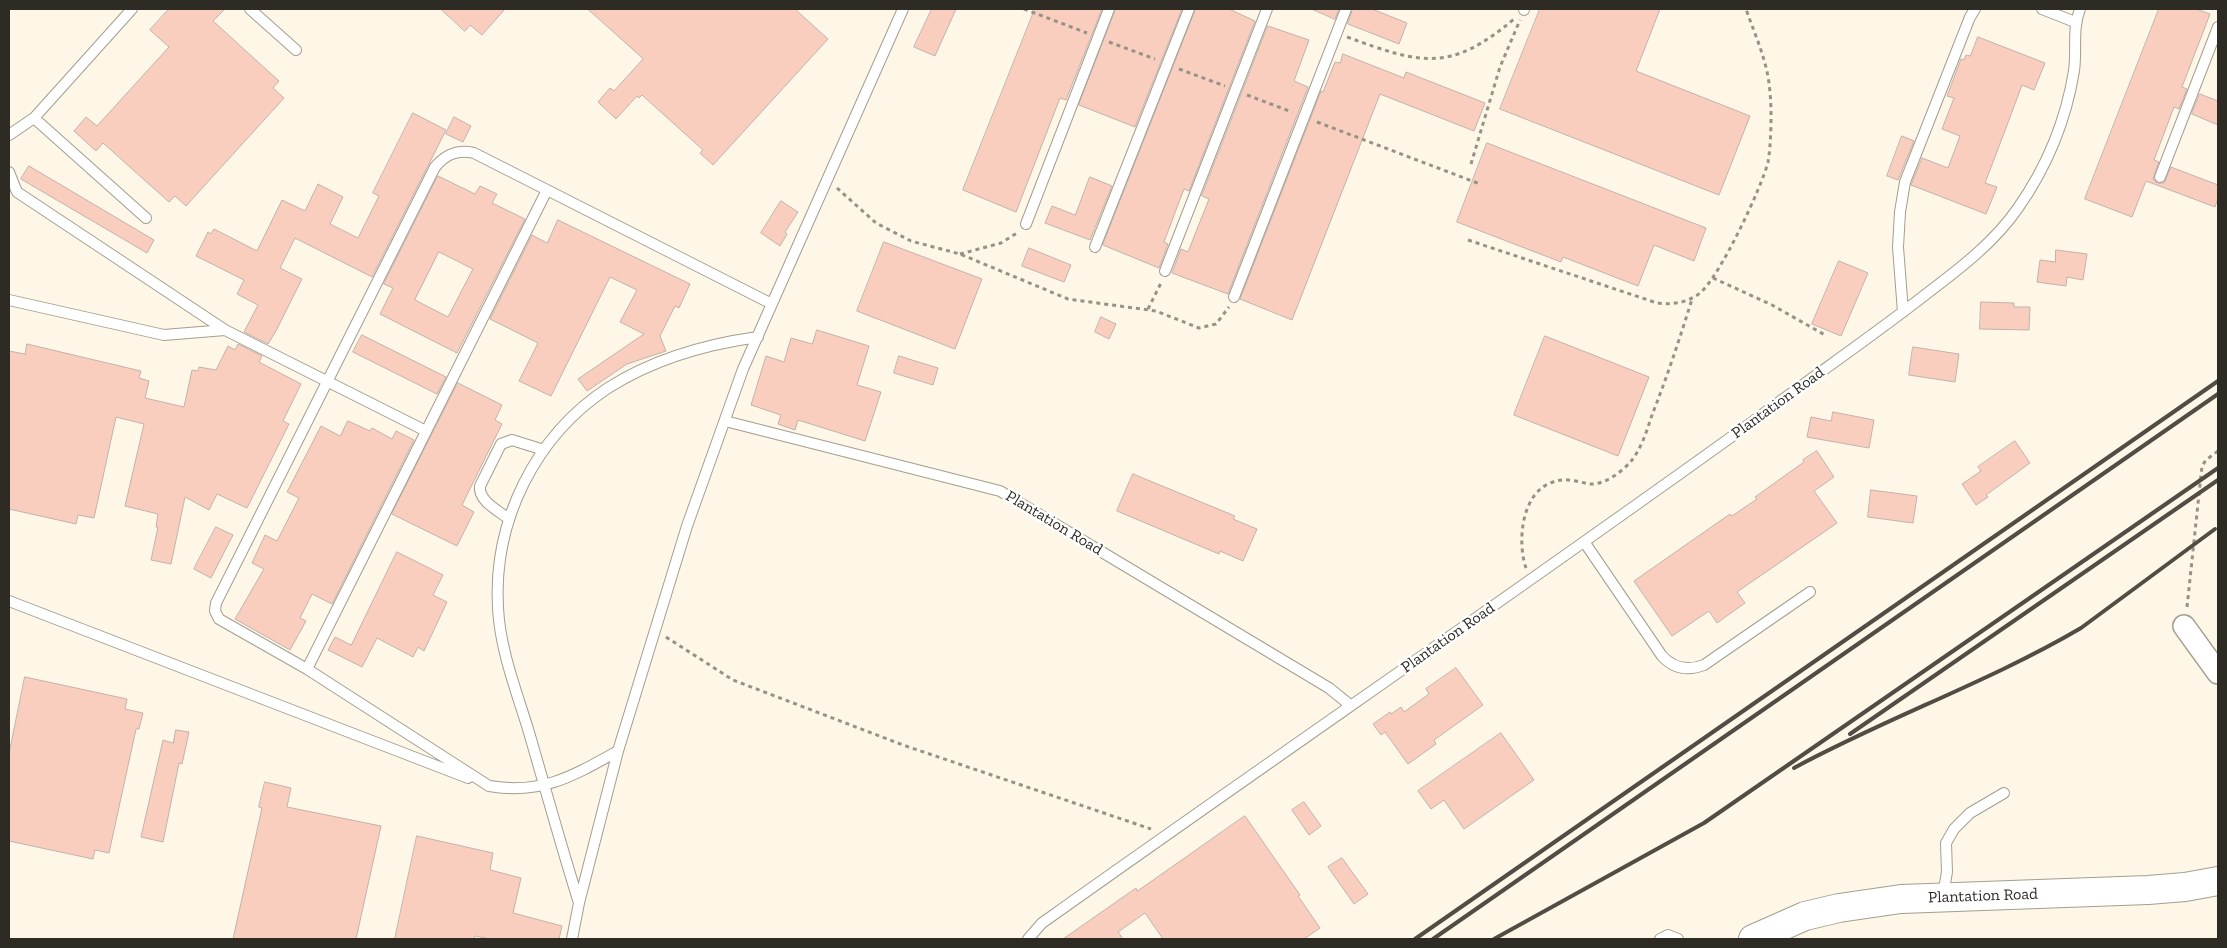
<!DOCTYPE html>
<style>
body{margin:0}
#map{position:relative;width:2227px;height:948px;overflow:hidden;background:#fef7e7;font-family:"Zilla Slab",serif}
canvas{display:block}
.frame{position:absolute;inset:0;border:10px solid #2e2b25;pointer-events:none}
</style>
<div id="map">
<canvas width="2227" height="948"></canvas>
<div class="frame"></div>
</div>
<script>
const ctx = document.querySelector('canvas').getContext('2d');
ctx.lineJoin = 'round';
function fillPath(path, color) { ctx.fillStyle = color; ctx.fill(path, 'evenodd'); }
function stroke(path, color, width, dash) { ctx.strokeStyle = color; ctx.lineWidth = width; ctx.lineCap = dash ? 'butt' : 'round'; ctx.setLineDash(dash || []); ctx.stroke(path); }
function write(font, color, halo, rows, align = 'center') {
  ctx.font = font + ' "Zilla Slab",serif'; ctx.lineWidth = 5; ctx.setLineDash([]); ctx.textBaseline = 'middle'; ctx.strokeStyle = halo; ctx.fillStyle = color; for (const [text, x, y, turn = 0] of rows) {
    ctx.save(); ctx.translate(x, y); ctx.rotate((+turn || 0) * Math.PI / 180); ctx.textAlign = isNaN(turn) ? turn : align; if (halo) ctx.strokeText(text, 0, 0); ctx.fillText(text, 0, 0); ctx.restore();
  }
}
const building = new Path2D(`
 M 169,9 L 225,9 L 213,21 L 279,81 L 273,88 L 284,98 L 186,206 L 175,196 L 169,202 L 103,143 L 96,151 L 74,131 L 86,117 L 97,126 L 169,47 L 150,30 Z
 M 441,9 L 505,9 L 482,35 L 470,25 L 465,31 Z
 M 588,9 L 795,9 L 828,39 L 713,165 L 700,153 L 703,150 L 642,95 L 639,98 L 637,96 L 616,119 L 598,102 L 610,88 L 614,91 L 643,59 Z
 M 932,9 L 956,9 L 935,56 L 914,47 Z
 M 1035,9 L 1102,9 L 1066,100 L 1060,98 L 1016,212 L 963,190 Z
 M 1116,9 L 1182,9 L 1135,127 L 1079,105 Z
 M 1196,9 L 1229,9 L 1255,21 L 1189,191 L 1184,189 L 1179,202 L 1164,242 L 1168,244 L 1159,268 L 1103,245 Z
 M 1312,9 L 1339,9 L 1335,19 Z
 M 1353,9 L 1372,9 L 1407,23 L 1399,44 L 1348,24 Z
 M 1540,9 L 1660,9 L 1636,71 L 1750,116 L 1719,195 L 1500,109 Z
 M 2159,9 L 2196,9 L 2210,14 L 2182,87 L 2187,89 L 2179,109 L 2174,107 L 2154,160 L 2159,162 L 2153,179 L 2157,183 L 2164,183 L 2171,167 L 2218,185 L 2218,198 L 2215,207 L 2146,181 L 2132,217 L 2085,199 Z
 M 1268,26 L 1309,40 L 1294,81 L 1308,87 L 1228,294 L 1172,273 L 1181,249 L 1188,252 L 1209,199 L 1202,196 Z
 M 1978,37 L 2045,63 L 2034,90 L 2022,85 L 2006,128 L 1985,183 L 1997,187 L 1986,214 L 1911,185 L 1922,158 L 1948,168 L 1960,136 L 1942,129 L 1954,98 L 1947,96 L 1961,59 L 1964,60 L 1966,55 L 1970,56 Z
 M 1343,54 L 1404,78 L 1406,72 L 1485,103 L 1474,131 L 1380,94 L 1292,320 L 1240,299 L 1321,91 L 1323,92 L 1335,62 L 1340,63 Z
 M 2200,94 L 2218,101 L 2218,125 L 2192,114 Z
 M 413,113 L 446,130 L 372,277 L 295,238 L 280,268 L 302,279 L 276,331 L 268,344 L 244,332 L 258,305 L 237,294 L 244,280 L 196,256 L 208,232 L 211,234 L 214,229 L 257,251 L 282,200 L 305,211 L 318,184 L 343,197 L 330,224 L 358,238 L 379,196 L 373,193 Z
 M 454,117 L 471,126 L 463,142 L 446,134 Z
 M 1902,136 L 1914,141 L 1898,180 L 1887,176 Z
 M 1487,143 L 1706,228 L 1694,261 L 1654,245 L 1638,286 L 1563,257 L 1561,262 L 1457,222 Z
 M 29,166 L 154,240 L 147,253 L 21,179 Z
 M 438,176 L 475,194 L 480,186 L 497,194 L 492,203 L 525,219 L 457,353 L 380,314 L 393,288 L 384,284 ZM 439,252 L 473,269 L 448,317 L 415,300 Z
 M 1090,177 L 1112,186 L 1090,240 L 1045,223 L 1052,206 L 1075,215 Z
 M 781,201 L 798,212 L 785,232 L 787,234 L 780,246 L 761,233 Z
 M 558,220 L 690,284 L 679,308 L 675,306 L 660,336 L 666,351 L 627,364 L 587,391 L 578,379 L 644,334 L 620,322 L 637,290 L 610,277 L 551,396 L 519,381 L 538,343 L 490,319 L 532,235 L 547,243 Z
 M 884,242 L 982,279 L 955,349 L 857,311 Z
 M 1029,248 L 1071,265 L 1064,282 L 1022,266 Z
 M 2056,250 L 2087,254 L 2083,280 L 2067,277 L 2066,286 L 2037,282 L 2040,260 L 2055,262 Z
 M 1839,261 L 1868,273 L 1841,336 L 1812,324 Z
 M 1981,302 L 2014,303 L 2014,307 L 2030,307 L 2029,330 L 1980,329 Z
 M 1101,317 L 1116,324 L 1109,339 L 1095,332 Z
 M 817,330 L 869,346 L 857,385 L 881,392 L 865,441 L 798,420 L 795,430 L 778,424 L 781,415 L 751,405 L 766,356 L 784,362 L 791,338 L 812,344 Z
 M 362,335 L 446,377 L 437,394 L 353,352 Z
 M 1545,336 L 1649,377 L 1618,456 L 1514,415 Z
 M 27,344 L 141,371 L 139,378 L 149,381 L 145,398 L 184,407 L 192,370 L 198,371 L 199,367 L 216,370 L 228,346 L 235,350 L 238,344 L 262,356 L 259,362 L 301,384 L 283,421 L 289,424 L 247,508 L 217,494 L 209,510 L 185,497 L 171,564 L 151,560 L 158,527 L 156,527 L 158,514 L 125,506 L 144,424 L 116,417 L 94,518 L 78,515 L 76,524 L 9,509 L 9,351 L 25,354 Z
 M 1913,347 L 1959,354 L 1955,382 L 1909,375 Z
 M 899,356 L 938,368 L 933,385 L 894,373 Z
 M 458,383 L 502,405 L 495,420 L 502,424 L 462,505 L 474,512 L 457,546 L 392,514 Z
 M 1833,412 L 1874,420 L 1869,448 L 1807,437 L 1811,417 L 1831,421 Z
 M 348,421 L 370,431 L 372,428 L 392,439 L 396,431 L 414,440 L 332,604 L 312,594 L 300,618 L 306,621 L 290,650 L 235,619 L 264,569 L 252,563 L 265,535 L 277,541 L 299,498 L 287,492 L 321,426 L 340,436 Z
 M 2015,441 L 2030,463 L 1986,495 L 1988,497 L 1976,505 L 1962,484 L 1981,471 L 1978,467 Z
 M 1817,451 L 1834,477 L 1814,491 L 1837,523 L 1737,592 L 1745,603 L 1717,623 L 1709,611 L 1672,636 L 1634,581 L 1730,514 L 1732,516 L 1757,499 L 1755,497 L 1804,462 L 1803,460 Z
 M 1133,474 L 1235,516 L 1233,519 L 1257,529 L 1243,561 L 1220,551 L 1219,554 L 1117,511 Z
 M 1871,490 L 1917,496 L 1913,523 L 1868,517 Z
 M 216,527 L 233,535 L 211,578 L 194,569 Z
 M 397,552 L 443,575 L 433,595 L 447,602 L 424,651 L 418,647 L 413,657 L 377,638 L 362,667 L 328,650 L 335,637 L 351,645 Z
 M 1456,668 L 1483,705 L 1434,740 L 1436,744 L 1408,764 L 1385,732 L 1381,735 L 1373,724 L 1390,712 L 1391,714 L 1401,707 L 1404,712 L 1429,694 L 1426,689 Z
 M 25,677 L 127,699 L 125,709 L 143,713 L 139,729 L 136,729 L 109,853 L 95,850 L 93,859 L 9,841 L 9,754 Z
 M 176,730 L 189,732 L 182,764 L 179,763 L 163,842 L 141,837 L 163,740 L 173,743 Z
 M 1501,733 L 1534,780 L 1464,829 L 1444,800 L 1431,809 L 1418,791 Z
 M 265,782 L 291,788 L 287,807 L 381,826 L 356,939 L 233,939 L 262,808 L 259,807 Z
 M 1304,802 L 1321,826 L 1309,835 L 1292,810 Z
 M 1245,816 L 1300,895 L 1298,896 L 1320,928 L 1304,939 L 1163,939 L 1145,913 L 1118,932 L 1123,939 L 1063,939 L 1136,888 L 1137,891 Z
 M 417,836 L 493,853 L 490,870 L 521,878 L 513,913 L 562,926 L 559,939 L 490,939 L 475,936 L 474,939 L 395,939 Z
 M 1342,858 L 1368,894 L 1354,904 L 1328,867 Z`);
const path = new Path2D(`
 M 1024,9 L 1087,33
 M 1347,37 C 1421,64 1450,73 1514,19
 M 1109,42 L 1155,59
 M 1179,69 L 1225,86
 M 1247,95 L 1292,112
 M 1317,122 L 1480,184
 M 1471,164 L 1500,67 L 1520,20
 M 837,188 L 876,223 L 911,241 L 960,254 L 1068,299 L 1156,311 L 1199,328 L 1216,324 L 1229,307
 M 1468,240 L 1657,303 C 1672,305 1687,303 1700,293 C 1719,278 1762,187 1768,162 C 1771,146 1772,110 1770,93 C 1768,62 1756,38 1746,9
 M 960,254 L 1001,243 L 1017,233
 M 1713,278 L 1772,305 L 1825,335
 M 1148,309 L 1161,283
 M 1526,568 C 1517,542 1521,492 1553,482 C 1565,477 1578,482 1590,484 C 1605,485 1623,471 1632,460 C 1642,447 1647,430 1652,415 C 1667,377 1680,338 1692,299
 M 2187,607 L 2202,466 L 2206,460 L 2218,451
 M 666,637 L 733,680 L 903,745 L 1151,829`);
const lane = new Path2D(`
 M 250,9 L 296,50
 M 2042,9 L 2075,22
 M 1524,10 L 1524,9
 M 34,118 L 146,218
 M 9,135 L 34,118 L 132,9
 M 9,172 L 17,192 L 225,330 L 426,431
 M 2160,177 L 2218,27
 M 1026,224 L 1109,9
 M 1095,247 L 1189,9
 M 1165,271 L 1267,9
 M 1234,297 L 1346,9
 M 9,300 L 164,335 L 225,330
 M 1903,312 L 1898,247 L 1900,212 L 1905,182 L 1970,17 L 1975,9
 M 725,421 L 1000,491 L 1329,688 L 1350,705
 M 509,519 C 499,511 478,501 480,486 L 501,444 L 512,440 L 544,450
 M 1585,543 L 1662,656 C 1674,669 1688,671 1704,665 L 1810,592
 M 9,601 L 468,778
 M 307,669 L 547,190
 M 618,751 C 573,776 542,795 489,786 L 307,669 L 219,619 L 215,611 L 216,603 L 435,167 C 446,154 458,149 474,153 L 772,304
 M 1943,895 L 1947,872 L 1946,843 L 1954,829 L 1970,813 L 2004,793
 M 579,903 C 561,846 545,787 528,729 C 516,690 500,649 498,608 C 493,521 535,436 608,388 C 652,360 707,344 758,337
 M 572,939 L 579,903 L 618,751 L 687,526 L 743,369 L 903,9
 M 1028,939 L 1042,923 L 1052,916 C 1287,749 1525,586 1759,417 C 1814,376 1871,337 1925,295 C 1958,270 1994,243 2018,208 C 2046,168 2066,120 2074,71 C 2077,50 2072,29 2080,9
 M 1660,939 L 1668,935 L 1678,939`);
const street = new Path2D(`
 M 2184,626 L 2218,673`);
const secondary = new Path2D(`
 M 1753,939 L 1805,916 L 1839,908 L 1901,899 L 2148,890 L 2185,887 L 2218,881`);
const rail = new Path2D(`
 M 1850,734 L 2218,480
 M 1794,768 C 1888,717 1989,682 2081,628 L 2215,529
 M 1415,939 L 2218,381
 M 1433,939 L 2218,394
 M 1494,939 L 1704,823 L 2218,468`);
const streetNames = [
 ["Plantation Road",1778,403,-36],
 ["Plantation Road",1054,523,31],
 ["Plantation Road",1448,638,-35],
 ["Plantation Road",1983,896,-2]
];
fillPath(building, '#facebf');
stroke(building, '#c3b1aa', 1);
stroke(lane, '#a49e8f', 12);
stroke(street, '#a49e8f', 24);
stroke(secondary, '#a49e8f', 30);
stroke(path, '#979287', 3, [4, 4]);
stroke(lane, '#fff', 10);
stroke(street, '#fff', 21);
stroke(secondary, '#fff', 28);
stroke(rail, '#514d45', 4);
write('16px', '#2e2b25', '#fff', streetNames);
</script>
